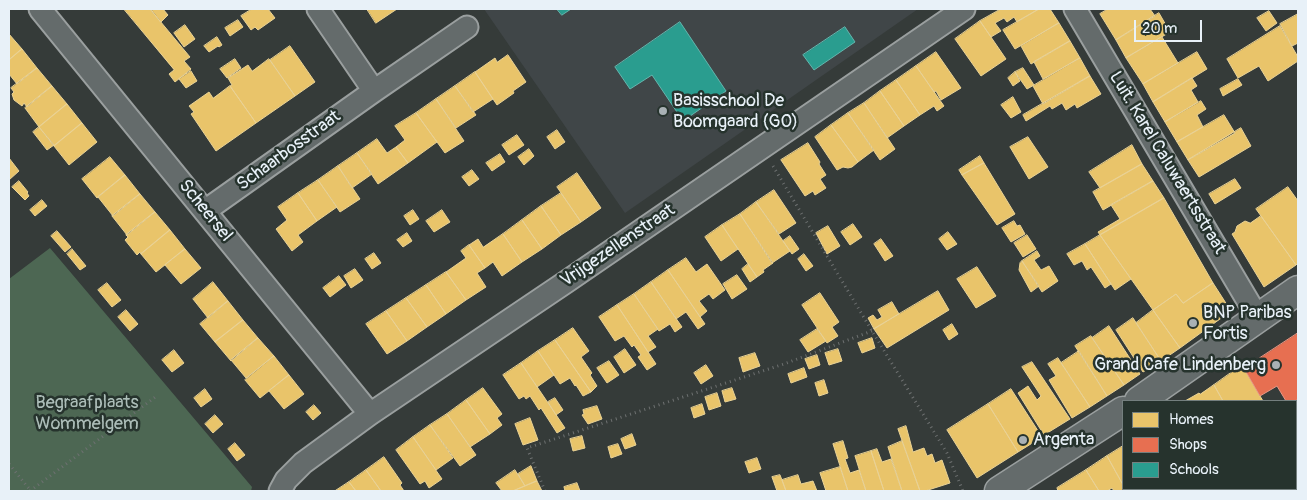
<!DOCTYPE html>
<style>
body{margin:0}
#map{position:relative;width:1307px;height:500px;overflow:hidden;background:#353b39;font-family:Pangolin,sans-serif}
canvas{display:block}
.frame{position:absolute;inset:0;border:10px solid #e8f1f8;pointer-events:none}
.legend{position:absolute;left:1122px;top:400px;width:175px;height:90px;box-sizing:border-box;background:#26332d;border:1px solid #747f7e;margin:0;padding:6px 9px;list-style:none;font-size:15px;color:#e8f1f8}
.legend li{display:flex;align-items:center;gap:10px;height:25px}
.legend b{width:25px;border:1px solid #747f7e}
.scale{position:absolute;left:1134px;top:20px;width:68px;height:22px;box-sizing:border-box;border:2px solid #e8f1f8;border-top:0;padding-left:6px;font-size:15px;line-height:18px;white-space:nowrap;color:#e8f1f8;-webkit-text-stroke:4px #26332d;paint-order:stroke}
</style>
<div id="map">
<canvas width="1307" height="500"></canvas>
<div class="frame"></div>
<ul class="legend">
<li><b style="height:14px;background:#e9c46a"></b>Homes</li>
<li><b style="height:14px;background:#e76f51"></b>Shops</li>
<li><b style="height:14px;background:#2a9d8f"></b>Schools</li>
</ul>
<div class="scale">20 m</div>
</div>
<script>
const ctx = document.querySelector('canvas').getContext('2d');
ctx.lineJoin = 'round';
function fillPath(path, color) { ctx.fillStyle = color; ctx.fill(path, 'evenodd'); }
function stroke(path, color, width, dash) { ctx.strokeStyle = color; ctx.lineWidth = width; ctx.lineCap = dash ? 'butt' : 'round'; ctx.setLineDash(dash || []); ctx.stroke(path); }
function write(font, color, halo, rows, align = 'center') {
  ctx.font = font + ' Pangolin,sans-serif'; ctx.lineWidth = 5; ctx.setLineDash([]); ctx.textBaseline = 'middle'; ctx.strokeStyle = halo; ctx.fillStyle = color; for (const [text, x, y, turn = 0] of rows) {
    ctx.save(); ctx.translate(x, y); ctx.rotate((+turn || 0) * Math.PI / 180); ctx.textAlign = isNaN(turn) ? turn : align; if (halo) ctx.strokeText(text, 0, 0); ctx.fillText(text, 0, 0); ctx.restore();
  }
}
const built = new Path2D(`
 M 484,9 L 918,9 L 625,213 Z`);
const green = new Path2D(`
 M 50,248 L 252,487 L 251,491 L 9,491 L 9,279 Z
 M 1298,400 L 1298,491 L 1228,491 L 1226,489 L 1296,489 L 1296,401 Z`);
const homes = new Path2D(`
 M 124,9 L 150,9 L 190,57 L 184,61 L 191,69 L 175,82 L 169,74 L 174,70 Z
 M 151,9 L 163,9 L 168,15 L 161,22 Z
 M 252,9 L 268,9 L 275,18 L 258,30 L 255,27 L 251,30 L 241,16 Z
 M 367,9 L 397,9 L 376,23 Z
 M 1001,9 L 1039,9 L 1017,22 L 1014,17 L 1007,22 L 1004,18 L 995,23 L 1001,31 L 991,37 L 980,21 Z
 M 1039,9 L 1050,9 L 1059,23 L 1015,49 L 1003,30 Z
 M 1108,9 L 1150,9 L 1155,16 L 1116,40 L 1100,14 Z
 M 1269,11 L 1277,23 L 1266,31 L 1257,18 Z
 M 1159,13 L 1170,32 L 1126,58 L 1116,40 Z
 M 1298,14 L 1298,43 L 1292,46 L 1280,24 Z
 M 238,20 L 243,27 L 230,36 L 225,28 Z
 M 980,21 L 1006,59 L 981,76 L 955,39 Z
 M 1059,23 L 1070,41 L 1031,64 L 1021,46 Z
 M 185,25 L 195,39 L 184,47 L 174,33 Z
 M 1280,26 L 1298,57 L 1298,61 L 1268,81 L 1259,66 L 1238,78 L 1227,59 Z
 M 9,34 L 22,49 L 9,60 Z
 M 217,37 L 222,45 L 219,47 L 218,46 L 209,52 L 204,46 Z
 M 1162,37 L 1178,63 L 1143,84 L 1126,58 Z
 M 1070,41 L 1080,58 L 1043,79 L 1034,62 Z
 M 290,46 L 315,82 L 295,96 L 270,60 Z
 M 22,49 L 37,68 L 17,84 L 9,74 L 9,60 Z
 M 936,52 L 961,88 L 941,100 L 936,91 L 934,92 L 916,66 Z
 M 1197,52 L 1207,69 L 1153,102 L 1143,84 Z
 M 508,55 L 526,82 L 513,91 L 514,93 L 497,105 L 475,72 L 495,58 L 497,62 Z
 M 1080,58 L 1090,76 L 1043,104 L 1033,86 Z
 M 235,59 L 241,68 L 227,78 L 220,69 Z
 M 269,59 L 295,96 L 256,123 L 230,86 L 232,85 L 228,78 L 248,65 L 252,71 Z
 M 916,66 L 944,106 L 937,111 L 934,106 L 920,115 L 896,80 Z
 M 37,68 L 52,86 L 27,107 L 24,103 L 22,106 L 14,100 L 12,94 L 14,92 L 11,88 Z
 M 1023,68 L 1034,85 L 1027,89 L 1015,72 Z
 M 191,71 L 197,81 L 186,88 L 179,79 Z
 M 475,72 L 493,99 L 473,112 L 455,86 Z
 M 1015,72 L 1020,81 L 1013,86 L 1008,78 Z
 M 1090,76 L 1101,94 L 1077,108 L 1075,104 L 1066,110 L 1062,103 L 1052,109 L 1050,106 L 1026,121 L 1023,115 Z
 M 1192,78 L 1197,86 L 1191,90 L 1198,102 L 1165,122 L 1153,102 Z
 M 1238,79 L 1242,85 L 1223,96 L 1220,89 Z
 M 896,80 L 920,115 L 904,126 L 880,91 Z
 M 52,86 L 67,104 L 39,127 L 25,108 Z
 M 230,86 L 256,123 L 216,151 L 191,114 L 194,112 L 189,106 L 209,92 L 213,98 Z
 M 455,86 L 476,115 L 456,128 L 436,99 Z
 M 880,91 L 904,126 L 887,138 L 864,103 Z
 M 1013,97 L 1021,112 L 1011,118 L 1001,105 Z
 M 436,99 L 464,141 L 445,153 L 416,113 Z
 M 1201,101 L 1206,109 L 1197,115 L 1203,127 L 1177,142 L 1165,122 Z
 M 864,103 L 895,149 L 880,160 L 848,113 Z
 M 67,104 L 82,123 L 54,146 L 39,127 Z
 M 416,113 L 437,142 L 408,163 L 396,147 L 405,140 L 395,126 Z
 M 848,113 L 874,150 L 858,162 L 831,125 Z
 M 1224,115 L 1235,133 L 1188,160 L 1177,142 Z
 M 82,123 L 97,142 L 69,165 L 54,146 Z
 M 831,125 L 858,162 L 852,167 L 848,168 L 843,167 L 837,170 L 815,137 Z
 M 39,127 L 54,145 L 47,150 L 33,132 Z
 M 1241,128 L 1251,146 L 1199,177 L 1188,160 Z
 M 557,130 L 565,142 L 555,149 L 547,137 Z
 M 517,135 L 524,145 L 509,155 L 502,145 Z
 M 1028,137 L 1048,167 L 1029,179 L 1010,147 Z
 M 377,139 L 387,153 L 396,147 L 408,163 L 378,184 L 357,153 Z
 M 808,143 L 820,162 L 819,164 L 826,175 L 820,179 L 826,188 L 815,195 L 813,191 L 805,196 L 781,160 Z
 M 1132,145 L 1142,164 L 1100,188 L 1089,172 Z
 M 529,149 L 534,156 L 524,165 L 518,157 Z
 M 357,153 L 372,174 L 352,188 L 338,166 Z
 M 500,154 L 505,162 L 492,171 L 486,163 Z
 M 980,156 L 984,163 L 962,175 L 959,170 Z
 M 110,157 L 125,175 L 97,198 L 82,179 Z
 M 9,158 L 19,171 L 9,180 Z
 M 984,163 L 1015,214 L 997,225 L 962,175 Z
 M 1142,164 L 1153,181 L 1103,210 L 1093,192 Z
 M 338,166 L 360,199 L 340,212 L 318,180 Z
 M 472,170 L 479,179 L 469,186 L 462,177 Z
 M 577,173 L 601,208 L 581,222 L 557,187 Z
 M 125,175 L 140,194 L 113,216 L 98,197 Z
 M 1235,179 L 1241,188 L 1215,204 L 1209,194 Z
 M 318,180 L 337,207 L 317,221 L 298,193 Z
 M 19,181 L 28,192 L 27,193 L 29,196 L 25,200 L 12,187 Z
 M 1153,181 L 1164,198 L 1100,235 L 1098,232 L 1120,219 L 1111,205 Z
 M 1288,187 L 1298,201 L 1298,263 L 1296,265 L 1256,209 Z
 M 774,190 L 796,223 L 779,234 L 756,202 Z
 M 298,193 L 317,221 L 298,235 L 303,242 L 292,251 L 276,229 L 287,220 L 278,207 Z
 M 561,193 L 581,222 L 561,235 L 541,206 Z
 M 140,194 L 155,212 L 127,235 L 112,216 Z
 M 1164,198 L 1213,283 L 1183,303 L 1176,294 L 1153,310 L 1100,235 Z
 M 42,200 L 47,206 L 35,216 L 30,210 Z
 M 756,202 L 790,251 L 772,263 L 740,214 Z
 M 541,206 L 561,235 L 542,249 L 522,220 Z
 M 413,210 L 419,219 L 410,225 L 404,216 Z
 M 442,210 L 450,222 L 434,232 L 426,221 Z
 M 155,212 L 170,230 L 141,254 L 140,252 L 137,255 L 125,240 L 128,237 L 126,235 Z
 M 740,214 L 773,263 L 763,270 L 764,272 L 757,277 L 722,225 Z
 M 1261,216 L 1296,265 L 1264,287 L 1232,234 L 1235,232 L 1237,226 L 1245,221 L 1250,223 Z
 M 522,220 L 542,249 L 522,262 L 503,234 Z
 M 1014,221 L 1017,226 L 1020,225 L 1025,234 L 1011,242 L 1002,228 Z
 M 853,224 L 862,237 L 850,245 L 841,232 Z
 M 722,225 L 738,249 L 721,261 L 705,237 Z
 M 828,226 L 840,246 L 827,254 L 816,233 Z
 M 170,230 L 185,249 L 156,272 L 141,254 Z
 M 57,231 L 71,247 L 65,252 L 51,236 Z
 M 948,232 L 957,244 L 947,250 L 939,239 Z
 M 407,233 L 412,241 L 403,247 L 397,240 Z
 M 503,234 L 522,262 L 502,276 L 493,262 L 485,268 L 469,245 L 478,239 L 483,247 Z
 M 1027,235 L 1036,249 L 1023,257 L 1014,243 Z
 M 1100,235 L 1131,279 L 1115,290 L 1085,244 Z
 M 790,236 L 799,249 L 792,254 L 783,241 Z
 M 881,239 L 893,256 L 885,261 L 874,244 Z
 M 1085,244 L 1111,284 L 1105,288 L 1091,267 L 1087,270 L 1082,261 L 1074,265 L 1067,254 Z
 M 469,245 L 485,268 L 477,273 L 486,287 L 466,300 L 446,272 L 466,258 L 461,251 Z
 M 72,249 L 86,266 L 80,270 L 67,254 Z
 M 185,249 L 201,268 L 181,284 L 165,265 Z
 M 1037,251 L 1040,256 L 1034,260 L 1041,270 L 1049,266 L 1058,281 L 1042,292 L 1022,261 Z
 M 374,253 L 381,263 L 372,269 L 365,259 Z
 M 804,254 L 813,266 L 806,271 L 798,259 Z
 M 686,258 L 696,272 L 707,264 L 725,290 L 713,299 L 709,294 L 699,301 L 707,311 L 700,317 L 668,270 Z
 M 1022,261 L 1039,286 L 1031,292 L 1019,270 L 1020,263 Z
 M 748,264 L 757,277 L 750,282 L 742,269 Z
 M 977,267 L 996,296 L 976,308 L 957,279 Z
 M 355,269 L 363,280 L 351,288 L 344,276 Z
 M 668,270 L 705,324 L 698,329 L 686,312 L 676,319 L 651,282 Z
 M 446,272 L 466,300 L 446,314 L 426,285 Z
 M 737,275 L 747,289 L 732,299 L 723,284 Z
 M 339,276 L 346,285 L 330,297 L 323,288 Z
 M 213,282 L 228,301 L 208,318 L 193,299 Z
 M 651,282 L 682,327 L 675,332 L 670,324 L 659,331 L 634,294 Z
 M 107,283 L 121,300 L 112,307 L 98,290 Z
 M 1213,283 L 1231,311 L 1180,348 L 1153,310 L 1176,294 L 1183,303 Z
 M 426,285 L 446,314 L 427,327 L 406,298 Z
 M 938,291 L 949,310 L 887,348 L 874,329 Z
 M 820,293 L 839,322 L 832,327 L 838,336 L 827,343 L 802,305 Z
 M 634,294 L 658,329 L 648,336 L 656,347 L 648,352 L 617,305 Z
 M 406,298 L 427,327 L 407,341 L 386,311 Z
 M 228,301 L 243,320 L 215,342 L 200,324 Z
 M 892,302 L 899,314 L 874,329 L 868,318 L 873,315 L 877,320 L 882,317 L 878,310 Z
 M 617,305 L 656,364 L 647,370 L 638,357 L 641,355 L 634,345 L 632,347 L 624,336 L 615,341 L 599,317 Z
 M 126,310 L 138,324 L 130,331 L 118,317 Z
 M 1153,310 L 1180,348 L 1161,361 L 1136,323 Z
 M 386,311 L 407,341 L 387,354 L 366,324 Z
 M 1133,318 L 1161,361 L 1143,372 L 1116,330 Z
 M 243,320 L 258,338 L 231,361 L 215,342 Z
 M 952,324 L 958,334 L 949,340 L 943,330 Z
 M 1109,326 L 1140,374 L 1124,385 L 1092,338 Z
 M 573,328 L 589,351 L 581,357 L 592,373 L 590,375 L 597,386 L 591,392 L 555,340 Z
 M 817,329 L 826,341 L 808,352 L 800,340 Z
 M 1091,336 L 1124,385 L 1107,396 L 1075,346 Z
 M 258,338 L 274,356 L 246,378 L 231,360 Z
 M 872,338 L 875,348 L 862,353 L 858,343 Z
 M 555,340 L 591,392 L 583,396 L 576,385 L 575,386 L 570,378 L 560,384 L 538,351 Z
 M 625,349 L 636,365 L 624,373 L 614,357 Z
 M 838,349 L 842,361 L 829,365 L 825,353 Z
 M 174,350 L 184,363 L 172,372 L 162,360 Z
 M 538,351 L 554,375 L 537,387 L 521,363 Z
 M 1079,351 L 1107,396 L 1090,407 L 1061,363 Z
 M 755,353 L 760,366 L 743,372 L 739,358 Z
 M 817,355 L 820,365 L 809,369 L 805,359 Z
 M 274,356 L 289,375 L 260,398 L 245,380 Z
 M 1058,358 L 1090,407 L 1072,418 L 1049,380 L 1056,376 L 1048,364 Z
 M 609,361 L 619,375 L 607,383 L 597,368 Z
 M 1032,362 L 1070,419 L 1044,435 L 1018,393 L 1028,386 L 1037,400 L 1041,396 L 1022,367 Z
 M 521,363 L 565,428 L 557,433 L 541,408 L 539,410 L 530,396 L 526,399 L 524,396 L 519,399 L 503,375 Z
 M 706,365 L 713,376 L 701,384 L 694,373 Z
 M 1242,365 L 1260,396 L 1263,401 L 1223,401 L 1214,385 Z
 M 804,368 L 807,377 L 791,383 L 788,374 Z
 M 289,375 L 304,394 L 284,409 L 269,391 Z
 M 824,380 L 828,393 L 819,396 L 815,383 Z
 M 1214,385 L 1223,401 L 1185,401 L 1199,393 L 1200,394 Z
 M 483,388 L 502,414 L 497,418 L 502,425 L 490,434 L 466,400 Z
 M 732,388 L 736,399 L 725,402 L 722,391 Z
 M 205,389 L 212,399 L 201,407 L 194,398 Z
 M 1011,389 L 1042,437 L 1018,452 L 988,404 Z
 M 717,393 L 721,406 L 709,410 L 705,397 Z
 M 555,398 L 563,410 L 556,415 L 548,402 Z
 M 466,400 L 490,434 L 470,447 L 447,414 Z
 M 702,404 L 705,414 L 694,418 L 691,408 Z
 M 988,404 L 1018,452 L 977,478 L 947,430 Z
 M 314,405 L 321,413 L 313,420 L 306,412 Z
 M 597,406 L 602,419 L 588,424 L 582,415 L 584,414 L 583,410 Z
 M 447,414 L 476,455 L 460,466 L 430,425 Z
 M 215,415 L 223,424 L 213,433 L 205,424 Z
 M 530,418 L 538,440 L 523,445 L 515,424 Z
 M 430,425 L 453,458 L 436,470 L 413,437 Z
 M 906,426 L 913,452 L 924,448 L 927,456 L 932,454 L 935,463 L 942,460 L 950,483 L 925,491 L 920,491 L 898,429 Z
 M 632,434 L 636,445 L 625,449 L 621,439 Z
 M 582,436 L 585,448 L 573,451 L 570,439 Z
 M 413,437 L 442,479 L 429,488 L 425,481 L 420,484 L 396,450 Z
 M 843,441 L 848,458 L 845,459 L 850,473 L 859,470 L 866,491 L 848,491 L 833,444 Z
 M 902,441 L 920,491 L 902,491 L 888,447 Z
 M 235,443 L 245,455 L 237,461 L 228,449 Z
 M 618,444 L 622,454 L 611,458 L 608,447 Z
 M 1123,446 L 1123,482 L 1122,483 L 1107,456 Z
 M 877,449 L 882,462 L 891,459 L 902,491 L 884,491 L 871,451 Z
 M 871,451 L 884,491 L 866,491 L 855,456 Z
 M 1107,456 L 1123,485 L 1123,489 L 1126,489 L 1127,491 L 1114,491 L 1112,488 L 1107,491 L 1099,491 L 1086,470 Z
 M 384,457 L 402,483 L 400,485 L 404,491 L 381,491 L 366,470 Z
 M 757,458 L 761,469 L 749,473 L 745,462 Z
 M 531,466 L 537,481 L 525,486 L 518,474 Z
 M 840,467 L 848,491 L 826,491 L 820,473 Z
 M 366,470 L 381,491 L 356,491 L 349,482 Z
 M 515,470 L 525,486 L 513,491 L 502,491 L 496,483 Z
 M 1086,470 L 1099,491 L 1058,491 L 1057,488 Z
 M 780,475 L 782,480 L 786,491 L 777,491 L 772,477 Z
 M 798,475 L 801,484 L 813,481 L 817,491 L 786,491 L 782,480 Z
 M 537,481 L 542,491 L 513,491 Z
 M 349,482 L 356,491 L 335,491 Z
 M 577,483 L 580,491 L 565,491 L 564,487 Z
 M 1135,489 L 1147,489 L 1149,491 L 1136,491 Z
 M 1147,489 L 1176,489 L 1177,491 L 1149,491 Z
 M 1208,489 L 1223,489 L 1225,491 L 1203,491 Z`);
const shops = new Path2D(`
 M 1298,333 L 1298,399 L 1295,401 L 1286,401 L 1277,386 L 1260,396 L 1245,370 L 1261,360 L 1260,358 Z`);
const schools = new Path2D(`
 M 557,9 L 571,9 L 562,15 Z
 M 680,22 L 726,91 L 683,121 L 652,75 L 630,89 L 615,67 Z
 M 845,27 L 855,42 L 814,70 L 803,55 Z`);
const path = new Path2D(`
 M 773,166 L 872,331 L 947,453 L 963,491
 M 9,464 L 31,491
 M 30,491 L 158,395
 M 545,491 L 527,448 L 784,364 L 872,331`);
const street = new Path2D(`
 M 40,9 L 370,414
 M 318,9 L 374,91
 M 1075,9 L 1258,318
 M 205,211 L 374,91 L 467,27
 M 280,491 L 286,480 L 303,463 L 370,414 L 566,282 L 964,9`);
const secondary = new Path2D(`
 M 1139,401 L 1298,290
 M 999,491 L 1123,411`);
const markers = [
 [663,111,5,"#a9b1b5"],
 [1193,323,5,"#a9b1b5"],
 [1276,365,5,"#a9b1b5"],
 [1023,440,5,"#a9b1b5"]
];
const poiNames = [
 ["Basisschool De",673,101],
 ["Boomgaard (GO)",673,122],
 ["BNP Paribas",1203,313],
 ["Fortis",1203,334],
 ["Grand Cafe Lindenberg",1266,365,"right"],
 ["Argenta",1033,440]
];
const streetNames = [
 ["Schaarbosstraat",289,151,-36],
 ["Luit. Karel Caluwaertsstraat",1167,163,59],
 ["Scheersel",205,211,51],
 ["Vrijgezellenstraat",618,246,-34]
];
const parkNames = [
 ["Begraafplaats",87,403],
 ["Wommelgem",87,424]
];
fillPath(built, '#404648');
fillPath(green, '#4d6753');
fillPath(homes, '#e9c46a');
stroke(homes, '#e9d295', 1);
fillPath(shops, '#e76f51');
stroke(shops, '#e79683', 1);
fillPath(schools, '#2a9d8f');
stroke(schools, '#63b6ae', 1);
stroke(street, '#9a9f9f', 25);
stroke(secondary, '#9a9f9f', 31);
stroke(path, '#6e7171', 3, [1, 4]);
stroke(street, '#646b6b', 21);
stroke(secondary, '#646b6b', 28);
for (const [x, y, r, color] of markers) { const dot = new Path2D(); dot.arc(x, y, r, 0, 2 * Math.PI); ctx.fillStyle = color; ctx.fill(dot); stroke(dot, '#26332d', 2); }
write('18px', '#e8f1f8', '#26332d', poiNames, 'left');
write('18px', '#e8f1f8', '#26332d', streetNames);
write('18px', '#acbdb8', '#26332d', parkNames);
</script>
